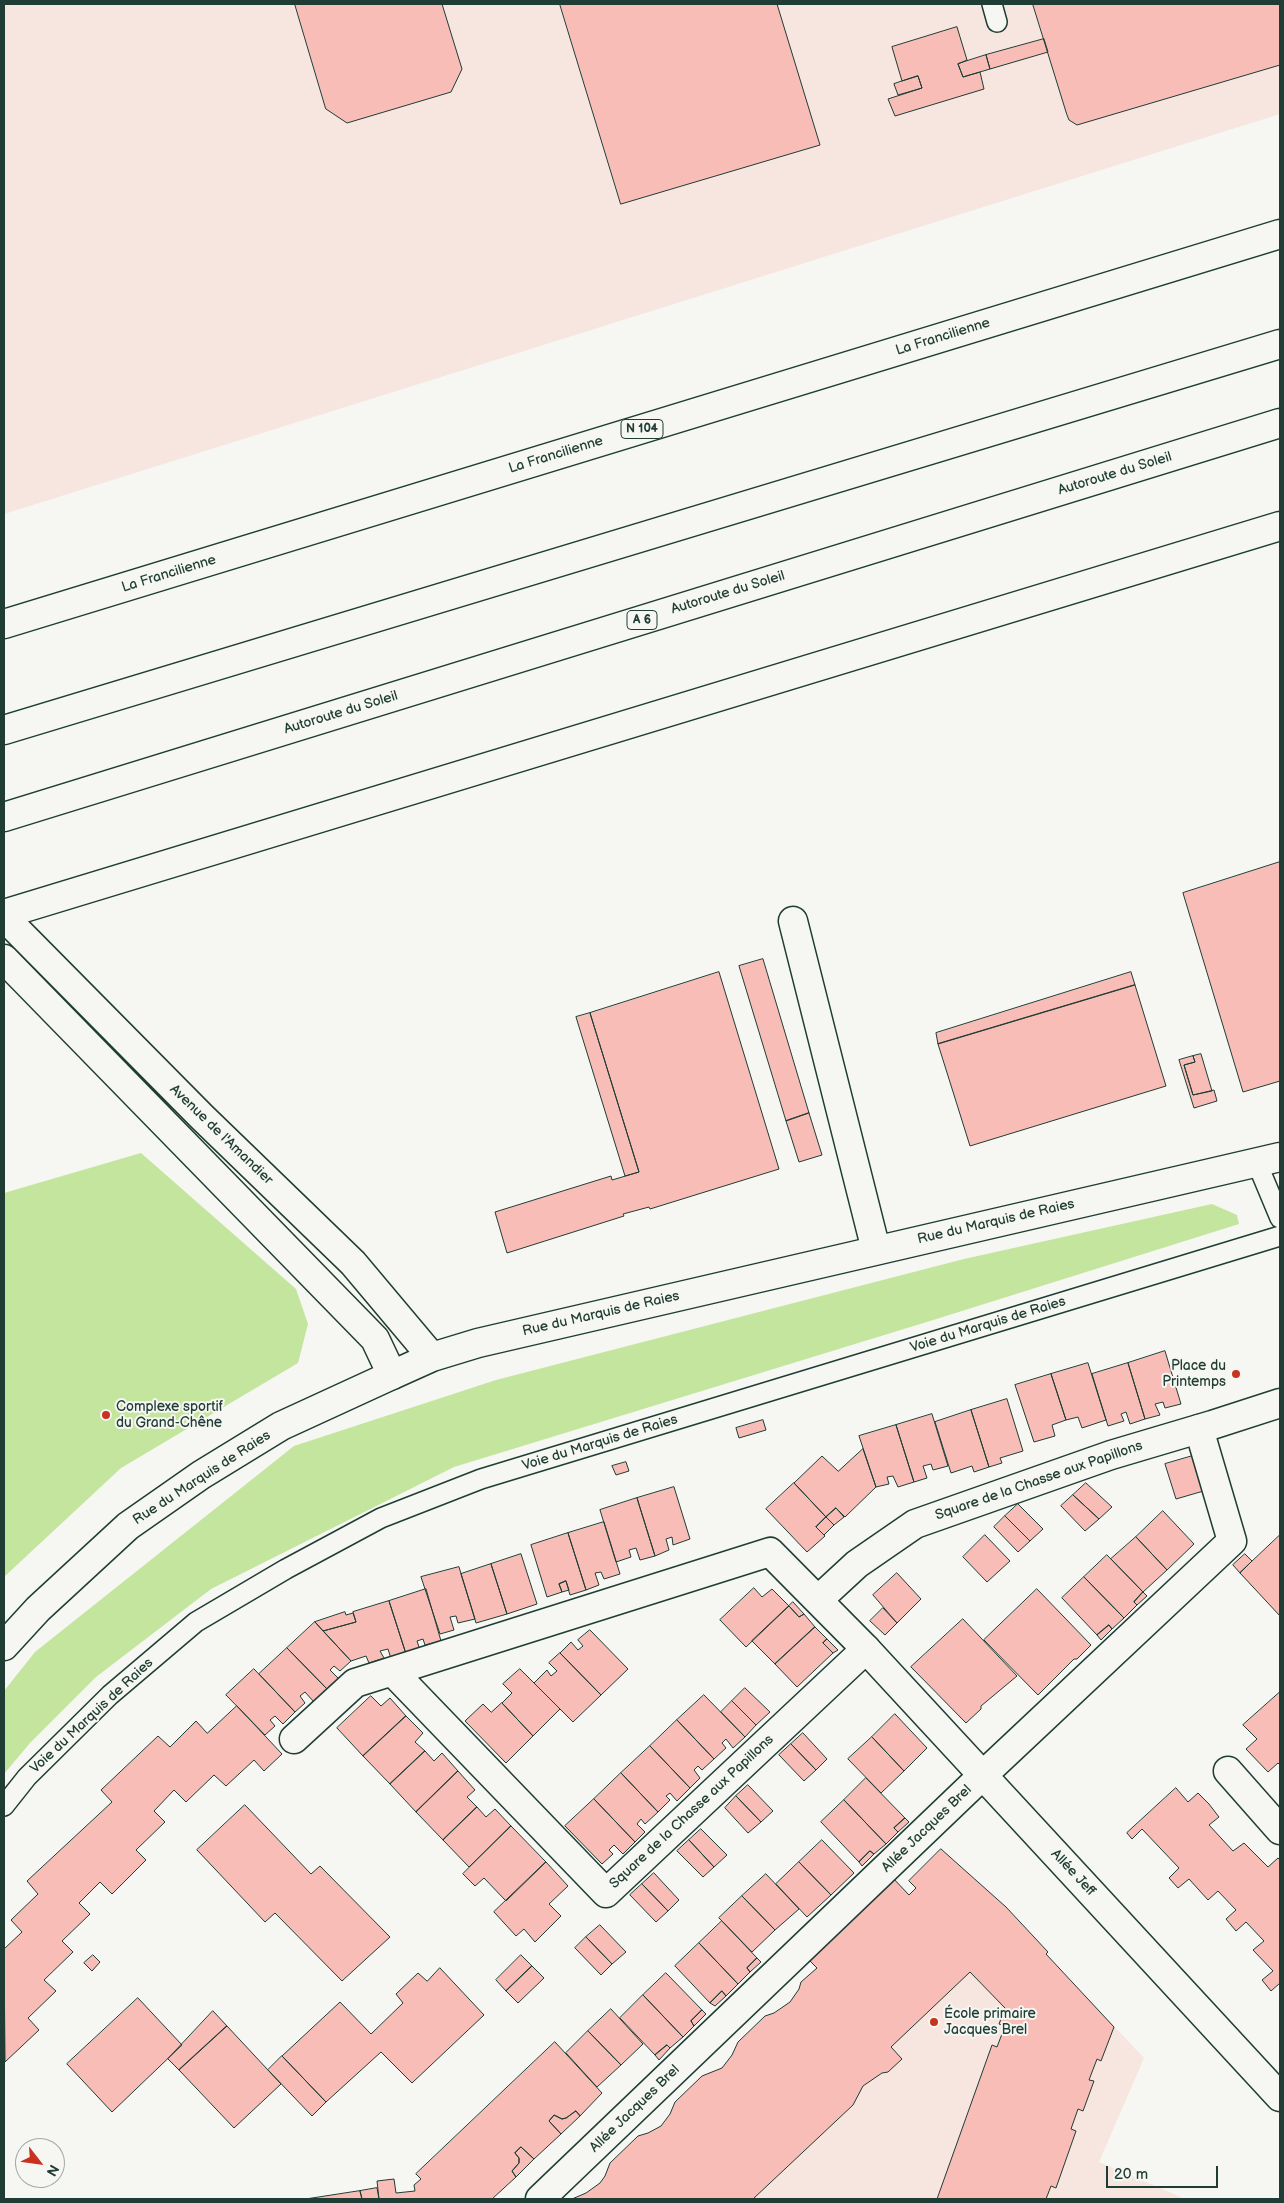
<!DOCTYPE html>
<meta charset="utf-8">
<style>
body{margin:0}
#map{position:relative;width:1284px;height:2203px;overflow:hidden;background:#f6f6f2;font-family:"Balsamiq Sans",sans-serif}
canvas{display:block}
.frame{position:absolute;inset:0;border:5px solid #1f3d34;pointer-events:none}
.north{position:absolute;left:15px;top:2138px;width:50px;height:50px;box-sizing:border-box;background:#f6f6f2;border:1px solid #a0aca6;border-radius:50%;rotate:120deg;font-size:14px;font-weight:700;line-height:20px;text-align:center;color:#1f3d34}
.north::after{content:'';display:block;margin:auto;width:18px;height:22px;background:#c8321e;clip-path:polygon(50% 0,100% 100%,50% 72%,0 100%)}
.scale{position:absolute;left:1106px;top:2166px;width:112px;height:22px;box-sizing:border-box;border:2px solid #1f3d34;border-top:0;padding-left:6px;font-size:15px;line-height:18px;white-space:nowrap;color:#1f3d34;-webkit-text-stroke:4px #f6f6f2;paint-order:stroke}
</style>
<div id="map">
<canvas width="1284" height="2203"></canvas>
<div class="frame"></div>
<div class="north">N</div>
<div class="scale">20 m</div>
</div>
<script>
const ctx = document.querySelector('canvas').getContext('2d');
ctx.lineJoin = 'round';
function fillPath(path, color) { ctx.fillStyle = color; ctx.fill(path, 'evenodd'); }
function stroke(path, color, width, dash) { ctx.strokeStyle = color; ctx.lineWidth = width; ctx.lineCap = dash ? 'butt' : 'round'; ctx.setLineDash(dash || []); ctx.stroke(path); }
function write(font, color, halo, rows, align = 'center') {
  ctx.font = font + ' "Balsamiq Sans",sans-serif'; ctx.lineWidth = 4; ctx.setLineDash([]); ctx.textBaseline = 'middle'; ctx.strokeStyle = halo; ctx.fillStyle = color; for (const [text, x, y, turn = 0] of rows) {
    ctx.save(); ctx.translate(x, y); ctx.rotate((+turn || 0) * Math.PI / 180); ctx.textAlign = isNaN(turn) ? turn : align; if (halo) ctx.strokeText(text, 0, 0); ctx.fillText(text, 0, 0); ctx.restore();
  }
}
const built = new Path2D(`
 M 4,4 L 1280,4 L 1280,114 L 4,514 Z
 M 941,1849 L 1048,1952 L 1046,1954 L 1144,2058 L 1099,2162 L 1181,2197 L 1179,2199 L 572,2199 L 586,2193 L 600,2183 L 605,2176 L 610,2163 L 638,2136 L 648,2133 L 661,2126 L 670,2114 L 675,2102 L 702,2076 L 722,2067 L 774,2013 L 790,2002 L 799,1989 L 801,1982 L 817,1968 L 807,1958 L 892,1877 L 910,1895 L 916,1888 L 909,1881 Z`);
const green = new Path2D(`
 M 141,1153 L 296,1289 L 308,1324 L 298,1363 L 121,1468 L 4,1577 L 4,1193 Z
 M 1212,1204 L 1237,1215 L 1239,1224 L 930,1321 L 454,1467 L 211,1589 L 96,1677 L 30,1743 L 4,1774 L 4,1691 L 35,1652 L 294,1446 L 496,1380 L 964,1259 Z`);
const building = new Path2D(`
 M 295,4 L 442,4 L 462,69 L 451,92 L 347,123 L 326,109 Z
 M 560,4 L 777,4 L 820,145 L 621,204 Z
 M 1033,4 L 1280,4 L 1280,65 L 1077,125 L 1069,120 L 1067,115 Z
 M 957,27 L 967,60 L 958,64 L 963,77 L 980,72 L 984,89 L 895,116 L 888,99 L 922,88 L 918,76 L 902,81 L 892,47 Z
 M 1044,39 L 1048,52 L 990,69 L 986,55 Z
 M 986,55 L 990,69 L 963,77 L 958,64 Z
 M 918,76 L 922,88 L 898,95 L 894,84 Z
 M 1280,862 L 1280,1081 L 1243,1092 L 1183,893 Z
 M 763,959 L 809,1113 L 786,1121 L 739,966 Z
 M 719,972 L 779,1169 L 650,1209 L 649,1207 L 623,1214 L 624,1216 L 507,1253 L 495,1212 L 611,1176 L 612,1180 L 639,1172 L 590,1013 Z
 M 1131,972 L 1135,985 L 938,1044 L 936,1033 Z
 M 1135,985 L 1166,1086 L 970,1146 L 938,1044 Z
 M 590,1013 L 639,1172 L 625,1176 L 576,1017 Z
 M 1201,1054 L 1212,1091 L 1193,1095 L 1184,1065 L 1195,1062 L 1193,1056 Z
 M 1193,1056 L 1195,1062 L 1184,1065 L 1193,1095 L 1214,1090 L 1217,1101 L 1194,1108 L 1179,1060 Z
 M 809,1113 L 822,1155 L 799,1162 L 786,1121 Z
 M 1165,1351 L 1181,1404 L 1165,1408 L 1163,1402 L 1155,1404 L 1160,1415 L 1145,1419 L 1128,1363 Z
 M 1088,1363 L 1106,1420 L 1082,1428 L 1078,1417 L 1066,1420 L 1051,1374 Z
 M 1128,1363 L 1145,1419 L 1130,1424 L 1126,1412 L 1121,1414 L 1124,1421 L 1108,1426 L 1092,1374 Z
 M 1051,1374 L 1066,1420 L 1052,1425 L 1055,1436 L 1034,1442 L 1015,1385 Z
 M 1007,1399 L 1023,1451 L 1000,1458 L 1002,1463 L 989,1467 L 971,1410 Z
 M 971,1410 L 989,1467 L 974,1472 L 972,1466 L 951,1473 L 935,1422 Z
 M 932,1414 L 948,1466 L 933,1470 L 931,1464 L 923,1466 L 927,1478 L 914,1482 L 896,1425 Z
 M 763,1420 L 766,1430 L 739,1438 L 736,1428 Z
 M 896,1425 L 914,1482 L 898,1487 L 893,1476 L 887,1477 L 889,1484 L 876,1487 L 859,1436 Z
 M 863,1449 L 876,1487 L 845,1517 L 836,1508 L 826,1517 L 794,1483 L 822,1456 L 838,1471 Z
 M 1196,1455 L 1207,1490 L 1176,1499 L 1165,1464 Z
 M 626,1462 L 629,1471 L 616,1475 L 612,1466 Z
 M 794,1483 L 826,1517 L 816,1527 L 825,1536 L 807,1552 L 766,1509 Z
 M 1086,1483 L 1112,1507 L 1099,1519 L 1073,1495 Z
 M 674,1487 L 690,1539 L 673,1545 L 672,1537 L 666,1539 L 669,1550 L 655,1556 L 637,1498 Z
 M 1073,1495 L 1099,1519 L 1085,1531 L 1061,1506 Z
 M 637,1498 L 655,1556 L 640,1560 L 636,1548 L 629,1550 L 631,1557 L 616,1562 L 600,1510 Z
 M 1018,1504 L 1043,1529 L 1030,1541 L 1005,1516 Z
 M 836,1508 L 844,1517 L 834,1525 L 826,1517 Z
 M 1163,1511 L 1194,1544 L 1167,1570 L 1136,1537 Z
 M 1005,1516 L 1030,1541 L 1018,1552 L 994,1527 Z
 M 826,1517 L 834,1525 L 824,1535 L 816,1527 Z
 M 604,1522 L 620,1574 L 604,1579 L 601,1572 L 595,1573 L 599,1585 L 586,1590 L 568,1533 Z
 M 568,1533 L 586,1590 L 570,1595 L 566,1581 L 559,1584 L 562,1592 L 547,1597 L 531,1545 Z
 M 985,1535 L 1010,1561 L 987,1582 L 963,1557 Z
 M 1280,1535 L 1280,1616 L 1240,1573 Z
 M 1136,1537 L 1167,1570 L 1143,1592 L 1111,1559 Z
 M 521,1554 L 537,1604 L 507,1614 L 491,1564 Z
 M 1245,1554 L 1252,1561 L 1240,1573 L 1233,1565 Z
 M 1107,1555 L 1143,1592 L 1134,1602 L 1137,1605 L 1124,1618 L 1084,1577 Z
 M 491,1564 L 507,1614 L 476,1623 L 461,1574 Z
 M 459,1567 L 475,1619 L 458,1623 L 456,1616 L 450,1617 L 454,1630 L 440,1634 L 421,1577 Z
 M 897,1573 L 921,1599 L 897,1623 L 873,1595 Z
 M 1084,1577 L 1124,1618 L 1112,1629 L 1109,1625 L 1097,1635 L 1062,1598 Z
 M 566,1581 L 569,1590 L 562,1592 L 559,1584 Z
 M 754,1588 L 762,1597 L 772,1589 L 789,1606 L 746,1647 L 720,1620 Z
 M 426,1589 L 441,1641 L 425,1645 L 423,1639 L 417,1641 L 421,1653 L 407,1657 L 389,1601 Z
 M 1037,1589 L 1091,1645 L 1077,1659 L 1074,1659 L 1038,1695 L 984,1640 Z
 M 1143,1592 L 1147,1596 L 1137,1605 L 1134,1602 Z
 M 389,1601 L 407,1657 L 392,1662 L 388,1649 L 380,1651 L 384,1658 L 369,1663 L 366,1656 L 351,1661 L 323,1631 L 356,1622 L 353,1612 Z
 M 793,1602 L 804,1614 L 799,1617 L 789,1606 Z
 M 789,1606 L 799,1617 L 804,1614 L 815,1627 L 775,1664 L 752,1641 Z
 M 883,1608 L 897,1623 L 885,1635 L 870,1621 Z
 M 345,1612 L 346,1615 L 353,1613 L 356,1622 L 323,1631 L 315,1622 Z
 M 963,1619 L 1017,1676 L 981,1706 L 981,1709 L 966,1723 L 911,1667 Z
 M 315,1622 L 351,1661 L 340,1671 L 334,1666 L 330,1670 L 339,1679 L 328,1690 L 287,1648 Z
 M 1109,1625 L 1112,1629 L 1101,1640 L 1097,1635 Z
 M 815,1627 L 827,1639 L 823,1643 L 833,1653 L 797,1687 L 775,1664 Z
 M 590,1630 L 628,1669 L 601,1695 L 560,1653 L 571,1642 L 578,1650 L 583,1646 L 578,1640 Z
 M 827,1639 L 838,1650 L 833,1653 L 823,1643 Z
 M 287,1648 L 328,1690 L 314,1702 L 305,1692 L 300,1696 L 305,1703 L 295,1712 L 259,1674 Z
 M 560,1653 L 601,1695 L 573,1722 L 534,1683 L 547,1670 L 551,1676 L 557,1671 L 549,1663 Z
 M 254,1669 L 295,1712 L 283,1724 L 275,1716 L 270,1720 L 275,1726 L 265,1735 L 226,1695 Z
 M 520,1669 L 560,1709 L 533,1736 L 502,1703 L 512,1693 L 503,1684 Z
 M 745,1688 L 770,1712 L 756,1725 L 732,1701 Z
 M 1280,1692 L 1280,1765 L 1278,1763 L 1268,1772 L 1246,1749 L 1257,1739 L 1243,1725 Z
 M 704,1695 L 745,1737 L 733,1748 L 726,1739 L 722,1743 L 726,1748 L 714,1759 L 677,1720 Z
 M 371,1696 L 381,1706 L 390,1698 L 406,1716 L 363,1756 L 337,1728 Z
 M 732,1701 L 756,1725 L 745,1737 L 721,1712 Z
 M 502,1703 L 533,1736 L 506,1763 L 465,1721 L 483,1704 L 491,1712 Z
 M 237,1706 L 282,1754 L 264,1771 L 254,1760 L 226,1786 L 214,1775 L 186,1802 L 174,1790 L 154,1811 L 165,1822 L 136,1850 L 146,1860 L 112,1894 L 100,1882 L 79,1903 L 90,1914 L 62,1941 L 73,1952 L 44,1980 L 56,1991 L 28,2018 L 39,2030 L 5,2062 L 4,1949 L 22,1932 L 11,1920 L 38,1894 L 27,1881 L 112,1802 L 101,1790 L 158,1736 L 170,1747 L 196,1721 L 207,1733 Z
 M 895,1714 L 927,1748 L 904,1771 L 872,1737 Z
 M 406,1716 L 423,1733 L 415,1742 L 425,1751 L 390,1784 L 363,1756 Z
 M 677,1720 L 714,1759 L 702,1770 L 698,1766 L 694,1770 L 700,1778 L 690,1788 L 650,1746 Z
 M 803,1733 L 827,1759 L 816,1770 L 791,1744 Z
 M 872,1737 L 904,1771 L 881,1793 L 848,1759 Z
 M 791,1744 L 816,1770 L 804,1781 L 779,1755 Z
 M 650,1746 L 690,1788 L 677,1801 L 670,1793 L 666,1796 L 670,1800 L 658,1812 L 621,1773 Z
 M 425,1751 L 434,1761 L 442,1753 L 458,1771 L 416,1812 L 390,1784 Z
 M 458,1771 L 475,1790 L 467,1797 L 477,1807 L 443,1840 L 416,1812 Z
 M 621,1773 L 658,1812 L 645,1824 L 641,1819 L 637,1824 L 645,1832 L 635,1842 L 594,1799 Z
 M 866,1778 L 905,1818 L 894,1828 L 898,1832 L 886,1844 L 844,1800 Z
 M 748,1785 L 773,1811 L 761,1822 L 736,1796 Z
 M 1176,1788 L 1188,1802 L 1198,1793 L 1209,1804 L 1219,1817 L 1209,1825 L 1233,1851 L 1244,1843 L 1268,1867 L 1278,1858 L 1280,1860 L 1280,1983 L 1271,1991 L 1262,1980 L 1273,1971 L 1253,1950 L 1264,1941 L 1246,1922 L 1236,1931 L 1226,1919 L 1236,1910 L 1218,1891 L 1208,1900 L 1189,1879 L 1178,1888 L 1169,1878 L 1179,1868 L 1142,1829 L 1132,1839 L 1127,1833 Z
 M 736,1796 L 761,1822 L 748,1833 L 725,1808 Z
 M 594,1799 L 635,1842 L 623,1854 L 614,1845 L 609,1850 L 613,1854 L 602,1864 L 565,1826 Z
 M 844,1800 L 886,1844 L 874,1854 L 870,1851 L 859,1862 L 821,1822 Z
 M 245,1805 L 311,1874 L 320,1866 L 390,1937 L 342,1981 L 275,1913 L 265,1922 L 197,1850 Z
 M 477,1807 L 486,1817 L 495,1809 L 511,1826 L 469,1867 L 443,1840 Z
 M 905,1818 L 909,1822 L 898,1832 L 894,1828 Z
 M 511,1826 L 546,1862 L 506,1901 L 484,1878 L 475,1886 L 463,1874 Z
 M 701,1829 L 727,1855 L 714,1867 L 689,1840 Z
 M 689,1840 L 714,1867 L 703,1877 L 677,1851 Z
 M 822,1840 L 854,1873 L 831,1895 L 799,1862 Z
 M 941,1849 L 1006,1907 L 1048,1952 L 1046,1954 L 1114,2027 L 1101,2061 L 1097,2059 L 1089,2080 L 1094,2081 L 1083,2111 L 1078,2109 L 1071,2129 L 1076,2131 L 1056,2188 L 1051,2186 L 1046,2199 L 937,2199 L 992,2045 L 997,2047 L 1005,2026 L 999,2024 L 1005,2008 L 970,1972 L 891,2047 L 902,2059 L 888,2072 L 882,2073 L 863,2086 L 853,2105 L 753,2199 L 572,2199 L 586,2193 L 600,2183 L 605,2176 L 610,2163 L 638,2136 L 648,2133 L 661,2126 L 670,2114 L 675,2102 L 702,2076 L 722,2068 L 732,2055 L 738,2042 L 765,2016 L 774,2013 L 790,2002 L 799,1989 L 801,1982 L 817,1968 L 807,1958 L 892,1877 L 909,1895 L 916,1888 L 909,1881 Z
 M 870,1851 L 874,1854 L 862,1866 L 859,1862 Z
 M 546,1862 L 568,1886 L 549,1904 L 561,1916 L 535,1942 L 524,1929 L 516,1936 L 494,1912 Z
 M 799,1862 L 831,1895 L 807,1917 L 776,1884 Z
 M 654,1873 L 679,1900 L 668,1911 L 642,1884 Z
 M 766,1874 L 799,1909 L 775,1930 L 742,1896 Z
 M 642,1884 L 668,1911 L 656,1922 L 630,1895 Z
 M 742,1896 L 775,1930 L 752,1952 L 719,1918 Z
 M 722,1921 L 757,1958 L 747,1968 L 750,1972 L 738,1984 L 699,1943 Z
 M 600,1925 L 626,1952 L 612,1964 L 586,1937 Z
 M 586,1937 L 612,1964 L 601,1975 L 575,1948 Z
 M 699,1943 L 738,1984 L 726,1996 L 722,1991 L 710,2003 L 675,1966 Z
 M 93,1955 L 100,1962 L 92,1971 L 84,1963 Z
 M 521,1955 L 532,1966 L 506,1991 L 496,1980 Z
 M 757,1958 L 761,1962 L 750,1972 L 747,1968 Z
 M 532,1966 L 544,1978 L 518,2003 L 506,1991 Z
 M 440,1968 L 484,2015 L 412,2083 L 381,2052 L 326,2102 L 282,2056 L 340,2002 L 371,2034 L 403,2003 L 396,1994 L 418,1973 L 427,1981 Z
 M 666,1973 L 702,2010 L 691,2021 L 694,2026 L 683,2037 L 643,1995 Z
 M 722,1991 L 726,1996 L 715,2006 L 710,2003 Z
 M 643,1995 L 683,2037 L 670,2048 L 667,2045 L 655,2055 L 620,2018 Z
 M 138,1998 L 182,2045 L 112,2112 L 67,2064 Z
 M 611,2009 L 643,2044 L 621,2065 L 588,2031 Z
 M 702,2010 L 706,2014 L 694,2026 L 691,2021 Z
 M 213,2011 L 227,2026 L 179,2070 L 168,2059 Z
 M 227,2026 L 281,2084 L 234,2128 L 179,2070 Z
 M 588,2031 L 621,2065 L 597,2087 L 566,2053 Z
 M 555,2042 L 602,2093 L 580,2116 L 576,2111 L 566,2118 L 562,2119 L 554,2115 L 549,2121 L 561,2134 L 534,2159 L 521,2147 L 515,2153 L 519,2158 L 519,2163 L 512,2171 L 516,2177 L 492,2199 L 379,2199 L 377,2181 L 394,2179 L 396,2193 L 415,2191 L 414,2185 L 421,2179 L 416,2174 Z
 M 667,2045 L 670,2048 L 659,2060 L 655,2055 Z
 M 282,2056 L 326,2102 L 312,2116 L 268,2070 Z
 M 576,2111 L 580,2116 L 561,2134 L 549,2121 L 554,2115 L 562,2119 L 566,2118 Z
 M 521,2147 L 534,2159 L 516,2177 L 512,2171 L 519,2163 L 519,2158 L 515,2153 Z
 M 377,2188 L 379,2199 L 362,2199 L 360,2191 Z
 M 360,2191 L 362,2199 L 306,2199 Z`);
const service = new Path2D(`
 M 992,4 L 997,22
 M 1257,1163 L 1280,1218
 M 4,1806 L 27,1777 L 110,1695 L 196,1622 L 286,1569 L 381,1518 L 481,1479 L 1280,1236`);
const pedestrian = new Path2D(`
 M 866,1649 L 1280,2097
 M 540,2199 L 983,1775 L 1232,1541 L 1199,1429`);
const minor = new Path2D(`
 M 793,921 L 876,1250
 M 818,1600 L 857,1564 L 915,1524 L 1111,1455 L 1212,1425 L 1280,1403
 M 4,1646 L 38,1609 L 128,1526 L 201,1475 L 281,1426 L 392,1375
 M 294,1739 L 355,1683 L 770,1552 L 866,1649 L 606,1893 L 393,1672
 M 1228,1771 L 1280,1830`);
const secondary = new Path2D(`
 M 4,917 L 202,1117 L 353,1263 L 432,1357
 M 4,959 L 375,1339 L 392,1375 L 432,1357 L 478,1343 L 1280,1157`);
const trunk = new Path2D(`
 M 4,624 L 1280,234
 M 4,914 L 1280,526`);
const motorway = new Path2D(`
 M 4,730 L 1280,344
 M 4,817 L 1280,423`);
const markers = [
 [1236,1374,5,"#c8321e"],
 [106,1415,5,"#c8321e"],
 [934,2022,5,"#c8321e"]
];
const shields = [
 [642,429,42],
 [642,620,30]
];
const shieldNames = [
 ["N 104",642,429],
 ["A 6",642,620]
];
const streetNames = [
 ["La Francilienne",943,337,-17],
 ["La Francilienne",556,455,-17],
 ["Autoroute du Soleil",1115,474,-17],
 ["La Francilienne",169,574,-17],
 ["Autoroute du Soleil",728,593,-17],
 ["Autoroute du Soleil",341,713,-17],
 ["Avenue de l'Amandier",221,1135,44],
 ["Rue du Marquis de Raies",996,1222,-13],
 ["Rue du Marquis de Raies",601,1314,-13],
 ["Voie du Marquis de Raies",988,1325,-17],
 ["Voie du Marquis de Raies",600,1443,-17],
 ["Rue du Marquis de Raies",202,1478,-33],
 ["Square de la Chasse aux Papillons",1039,1481,-19],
 ["Voie du Marquis de Raies",92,1716,-43],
 ["Square de la Chasse aux Papillons",692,1812,-43],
 ["Allée Jacques Brel",927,1829,-44],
 ["Allée Jeff",1073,1873,47],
 ["Allée Jacques Brel",635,2109,-44]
];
const poiNames = [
 ["Place du",1226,1366,"right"],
 ["Printemps",1226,1382,"right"],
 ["Complexe sportif",116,1407],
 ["du Grand-Chêne",116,1423],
 ["École primaire",944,2014],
 ["Jacques Brel",944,2030]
];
fillPath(built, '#f7e5e0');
fillPath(green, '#c4e59d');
fillPath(building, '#f9bdb7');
stroke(building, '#1f3d34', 1);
stroke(service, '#1f3d34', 22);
stroke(pedestrian, '#1f3d34', 31);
stroke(minor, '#1f3d34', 31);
stroke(secondary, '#1f3d34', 31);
stroke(trunk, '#1f3d34', 31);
stroke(motorway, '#1f3d34', 31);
stroke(service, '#f6f6f2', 19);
stroke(pedestrian, '#f6f6f2', 28);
stroke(minor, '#f6f6f2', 28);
stroke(secondary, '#f6f6f2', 28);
stroke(trunk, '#f6f6f2', 28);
stroke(motorway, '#f6f6f2', 28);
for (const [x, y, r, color] of markers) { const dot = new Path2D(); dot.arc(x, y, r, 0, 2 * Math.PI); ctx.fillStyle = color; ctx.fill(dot); stroke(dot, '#f6f6f2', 2); }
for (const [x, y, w] of shields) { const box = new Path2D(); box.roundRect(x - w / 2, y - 9.5, w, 19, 4); ctx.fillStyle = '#f6f6f2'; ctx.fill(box); stroke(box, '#1f3d34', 1); }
write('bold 12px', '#1f3d34', null, shieldNames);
write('14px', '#1f3d34', '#f6f6f2', streetNames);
write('14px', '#1f3d34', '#f6f6f2', poiNames, 'left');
</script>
